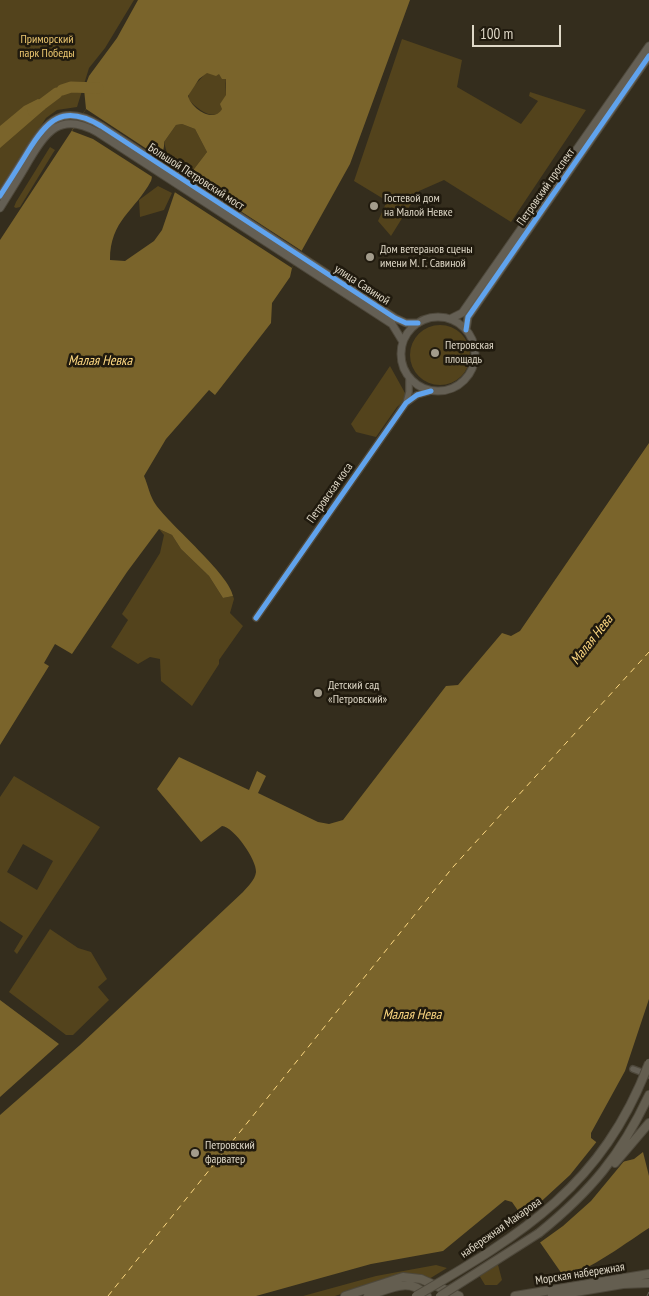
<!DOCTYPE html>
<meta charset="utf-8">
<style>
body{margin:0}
#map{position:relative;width:649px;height:1296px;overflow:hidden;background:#342d1d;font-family:"PT Sans Narrow",sans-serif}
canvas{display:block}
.scale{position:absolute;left:472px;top:25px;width:89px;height:22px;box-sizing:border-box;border:2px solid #dfd8c7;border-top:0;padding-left:6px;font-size:15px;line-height:18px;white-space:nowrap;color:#dfd8c7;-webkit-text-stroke:4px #201a0e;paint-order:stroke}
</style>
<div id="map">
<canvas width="649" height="1296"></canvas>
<div class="scale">100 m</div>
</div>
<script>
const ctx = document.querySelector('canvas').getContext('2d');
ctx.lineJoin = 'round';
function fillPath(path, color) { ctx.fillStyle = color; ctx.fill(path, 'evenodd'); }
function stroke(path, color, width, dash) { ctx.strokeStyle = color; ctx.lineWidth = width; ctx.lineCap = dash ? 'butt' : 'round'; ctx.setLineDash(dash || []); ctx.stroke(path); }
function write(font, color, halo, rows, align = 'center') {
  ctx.font = font + ' "PT Sans Narrow",sans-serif'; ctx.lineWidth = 5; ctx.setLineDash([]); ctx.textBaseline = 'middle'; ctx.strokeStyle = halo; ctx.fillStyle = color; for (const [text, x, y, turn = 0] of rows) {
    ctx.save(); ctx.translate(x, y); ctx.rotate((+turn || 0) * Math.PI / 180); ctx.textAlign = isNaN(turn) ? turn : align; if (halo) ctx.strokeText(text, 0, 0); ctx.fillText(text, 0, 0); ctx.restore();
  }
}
const green = new Path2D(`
 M 0,0 L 134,0 L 105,48 L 89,68 L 77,107 L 57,110 L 46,118 L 0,190 Z
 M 402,39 L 462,60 L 457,87 L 521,124 L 538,101 L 529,96 L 530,92 L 586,110 L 511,222 L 444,180 L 419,191 L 391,236 L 378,221 L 387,201 L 354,181 Z
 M 207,72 L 220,74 L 226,79 C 225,85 226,90 226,95 C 223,127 202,114 188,99 L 190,90 Z
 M 182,124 L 195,129 L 207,152 L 194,169 L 180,165 L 168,157 L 164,142 L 176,125 Z
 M 50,147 L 55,150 L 53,153 L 20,207 L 16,208 L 14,207 L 16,202 Z
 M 158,186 L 172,193 L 164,210 L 140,217 L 139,200 Z
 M410 355a30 30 0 1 1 60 0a30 30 0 1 1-60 0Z
 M 390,366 L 405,393 L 405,400 L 397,407 L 376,437 L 356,432 L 351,424 Z
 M 159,529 L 172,535 L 181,549 L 209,576 L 223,598 L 233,596 L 234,599 L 230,613 L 243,626 L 219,660 L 219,664 L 192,706 L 161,681 L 160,659 L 150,657 L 138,664 L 111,647 L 128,620 L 122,614 L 160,553 L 164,535 Z
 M 14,776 L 100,827 L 17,954 L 14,951 L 23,936 L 0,921 L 0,797 ZM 23,844 L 53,861 L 37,890 L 7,872 Z
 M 50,929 L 78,948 L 91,952 L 107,979 L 98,987 L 109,1000 L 73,1035 L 66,1035 L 9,992 Z
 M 497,1261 L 502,1280 L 497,1285 L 485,1285 L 476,1270 Z
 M 436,1265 L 447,1268 L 429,1279 L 403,1274 L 335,1296 L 303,1296 L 376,1276 Z`);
const water = new Path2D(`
 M 138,0 L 410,0 L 350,164 L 292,268 L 290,277 L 272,303 L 271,323 L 215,395 L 209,390 L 166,439 L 144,476 C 148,485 150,497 156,505 C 170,525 230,575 233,596 L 223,598 L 209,576 L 181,549 L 172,535 L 159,529 L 127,572 L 72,654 L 55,644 L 44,663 L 49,666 L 0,745 L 0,240 L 86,109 L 84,89 L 89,76 L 117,38 ZM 207,73 L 216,76 L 219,74 L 222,79 L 226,79 L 226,95 L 220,104 L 222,109 C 213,124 191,108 188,96 L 199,79 ZM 182,124 L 195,129 L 207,152 L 194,169 L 177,186 L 162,230 L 154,241 L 125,261 L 110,260 C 110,220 135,211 151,181 C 153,176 151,170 153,166 C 157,155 165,155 164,142 L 176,125 Z
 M 38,99 L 45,102 L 45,109 L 0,148 L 0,126 L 24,106 Z
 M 649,443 L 649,999 L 625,1071 L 591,1133 L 591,1138 L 622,1162 L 634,1159 L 643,1152 L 649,1176 L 649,1228 C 631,1239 581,1278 562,1274 L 512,1202 L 505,1200 L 443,1251 L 371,1264 L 256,1296 L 0,1296 L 0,1115 L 80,1045 L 243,892 C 248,886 255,880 256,872 C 257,860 234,827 222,826 L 201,842 L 157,789 L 179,757 L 249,790 L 257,771 L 266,776 L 258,793 L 318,822 L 329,824 L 343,820 L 446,686 L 458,685 L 502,633 L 511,636 L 520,631 Z
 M 0,1000 L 59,1044 L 0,1097 Z`);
const pier = new Path2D(`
 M 86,109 L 162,159 L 156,166 L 154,178 L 93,139 L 72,131 Z
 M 185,175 L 302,251 L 292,268 L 173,191 L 175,184 Z
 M 598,1140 L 625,1160 L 591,1201 L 563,1226 L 538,1244 L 521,1220 L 570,1175 Z`);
const river = new Path2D(`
 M 62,90 L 71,87 L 98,88
 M 33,111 L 57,93`);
const ferry = new Path2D(`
 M 108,1296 L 453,867 L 649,652`);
const minor = new Path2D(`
 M 406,403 L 409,392 L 409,378
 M 256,618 L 406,403 L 417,395 L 431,391
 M 633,1069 L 649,1075`);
const tertiary = new Path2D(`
 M 0,196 C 9,182 18,168 27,153 C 47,120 63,103 101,126 L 395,318 L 406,323 L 418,323
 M 0,208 C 9,193 19,178 28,162 C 46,132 60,111 97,132 L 392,324 L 403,342
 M401 354a37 37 0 1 1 74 0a37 37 0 1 1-74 0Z
 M 450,319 L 462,313 L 649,46
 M 466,330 L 468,317 L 649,56`);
const secondary = new Path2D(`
 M 615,1163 L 649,1123
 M 539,1233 C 591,1191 621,1155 649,1095
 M 345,1296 L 403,1277 L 421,1279 L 459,1296
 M 368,1296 C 388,1289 411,1276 427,1296
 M 515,1296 L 649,1274
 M 552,1296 L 623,1284 L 649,1283`);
const tram = new Path2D(`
 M 647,1296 L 649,1292`);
const secondaryBridge = new Path2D(`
 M 416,1296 C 524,1233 602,1186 649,1063
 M 440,1296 L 539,1233`);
const cycleway = new Path2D(`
 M 0,196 C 9,182 18,168 27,153 C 47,120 63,103 101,126 L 395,318 L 406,323 L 418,323
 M 466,330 L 468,317 L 649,56
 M 256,618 L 406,403 L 417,395 L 431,391`);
const markers = [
 [374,206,5,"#a39c8c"],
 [370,257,5,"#a39c8c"],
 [435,353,5,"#a39c8c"],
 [318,693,5,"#a39c8c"],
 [195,1153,5,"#a39c8c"]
];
const parkNames = [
 ["Приморский",47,40],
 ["парк Победы",47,54]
];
const streetNames = [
 ["Большой Петровский мост",196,177,33],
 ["Петровский проспект",546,187,-55],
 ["улица Савиной",362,285,33],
 ["Петровская коса",330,493,-55],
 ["набережная Макарова",501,1228,-35],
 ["Морская набережная",580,1274,-9]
];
const poiNames = [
 ["Гостевой дом",384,199],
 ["на Малой Невке",384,213],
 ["Дом ветеранов сцены",380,250],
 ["имени М. Г. Савиной",380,264],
 ["Петровская",445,346],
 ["площадь",445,360],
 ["Детский сад",328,686],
 ["«Петровский»",328,700],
 ["Петровский",205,1146],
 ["фарватер",205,1160]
];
const waterNames = [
 ["Малая Невка",100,361],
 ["Малая Нева",592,640,-52],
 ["Малая Нева",412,1015]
];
fillPath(green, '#53431c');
fillPath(water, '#7a642b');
fillPath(pier, '#342d1d');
stroke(river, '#7a642b', 11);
stroke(ferry, '#fcd780', 1, [6, 5]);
stroke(minor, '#4e483b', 8);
stroke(tertiary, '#4e483b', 9);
stroke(secondary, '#4e483b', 10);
stroke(minor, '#645f54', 5.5);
stroke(tertiary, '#645f54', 7);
stroke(secondary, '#645e50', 8);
stroke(tram, '#6a655b', 1);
stroke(secondaryBridge, '#4e483b', 10, []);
stroke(secondaryBridge, '#645e50', 8);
stroke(cycleway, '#60a3ed', 5);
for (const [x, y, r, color] of markers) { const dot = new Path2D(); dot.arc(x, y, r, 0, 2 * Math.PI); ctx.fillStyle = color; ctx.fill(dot); stroke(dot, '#201a0e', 2); }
write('12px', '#ebc66f', '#201a0e', parkNames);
write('12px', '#dfd8c7', '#201a0e', streetNames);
write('12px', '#dfd8c7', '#201a0e', poiNames, 'left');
write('italic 14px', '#fcd780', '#201a0e', waterNames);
</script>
